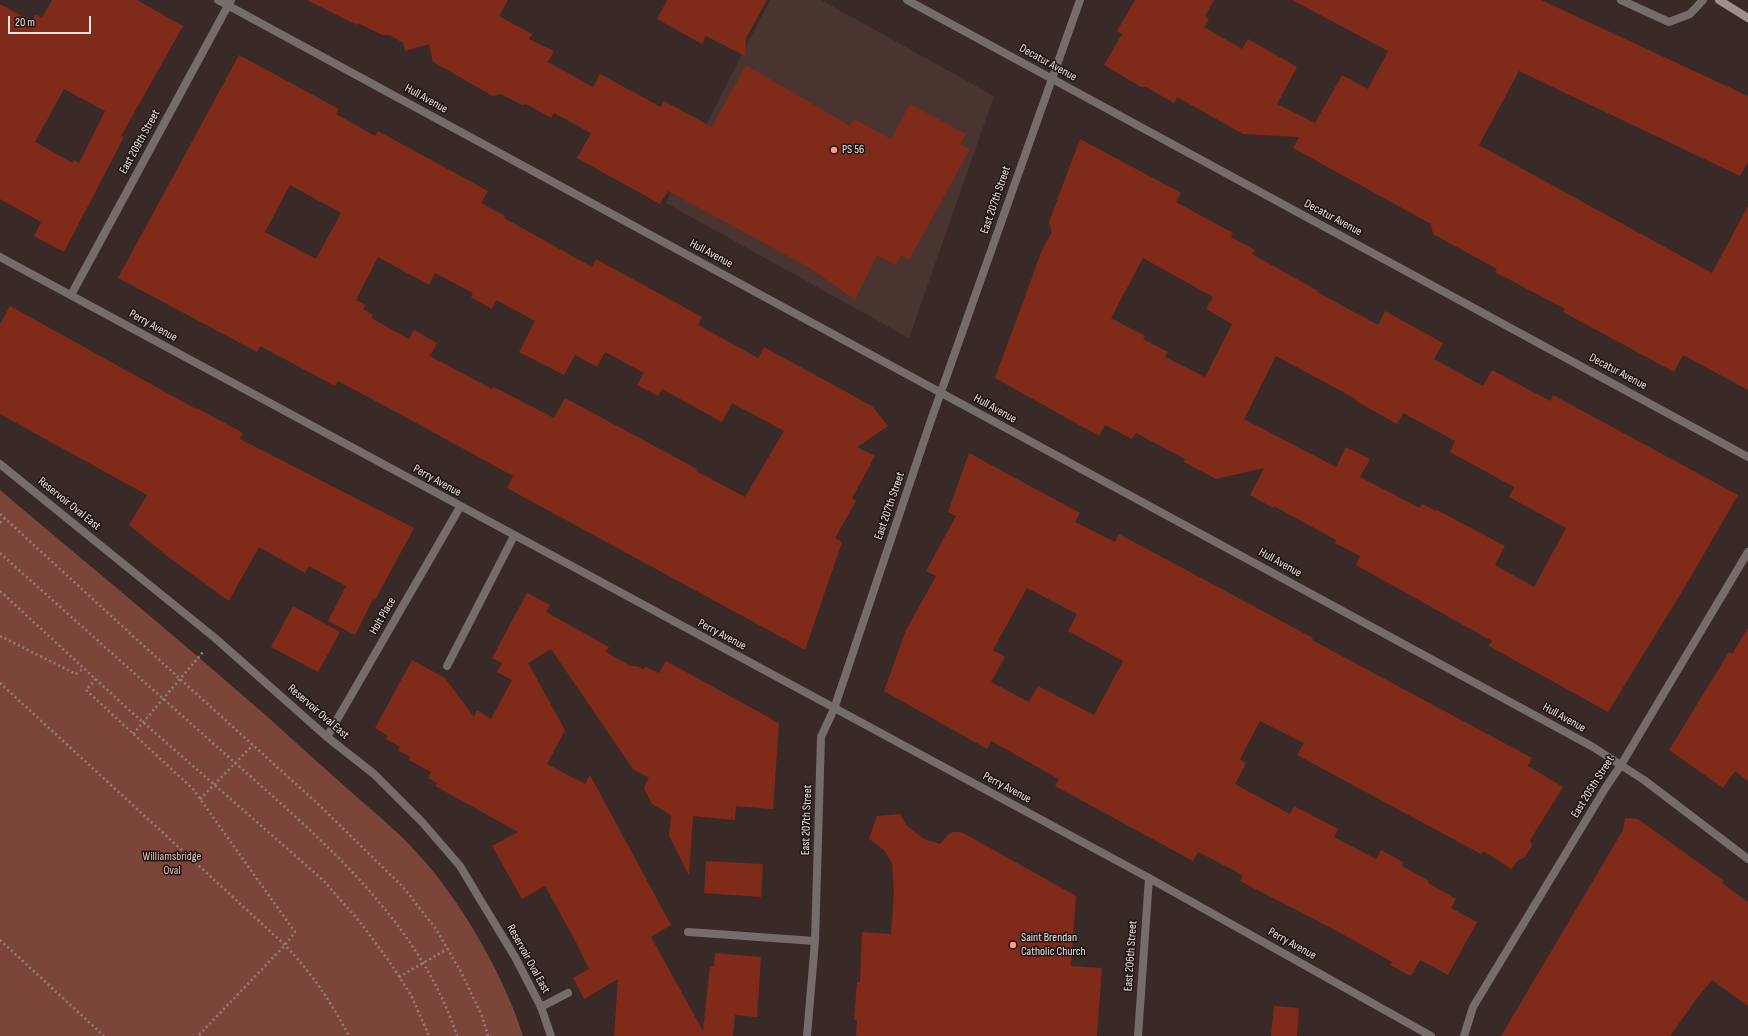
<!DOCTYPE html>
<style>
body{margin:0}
#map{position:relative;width:1748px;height:1036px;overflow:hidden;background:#392a27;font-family:"Sofia Sans Condensed",sans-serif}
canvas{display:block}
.scale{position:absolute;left:8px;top:16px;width:83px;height:18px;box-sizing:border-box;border:2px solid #eee4e1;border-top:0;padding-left:5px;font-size:12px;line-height:14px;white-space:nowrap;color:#eee4e1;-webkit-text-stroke:3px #1b1413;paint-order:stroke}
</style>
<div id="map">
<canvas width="1748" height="1036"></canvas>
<div class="scale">20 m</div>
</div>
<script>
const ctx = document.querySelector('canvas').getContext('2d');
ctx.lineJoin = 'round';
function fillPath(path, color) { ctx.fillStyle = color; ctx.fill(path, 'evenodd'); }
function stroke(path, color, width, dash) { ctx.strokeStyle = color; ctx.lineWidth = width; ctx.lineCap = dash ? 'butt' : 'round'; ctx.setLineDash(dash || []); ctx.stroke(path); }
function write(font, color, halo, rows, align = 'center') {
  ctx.font = font + ' "Sofia Sans Condensed",sans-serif'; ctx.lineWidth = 3; ctx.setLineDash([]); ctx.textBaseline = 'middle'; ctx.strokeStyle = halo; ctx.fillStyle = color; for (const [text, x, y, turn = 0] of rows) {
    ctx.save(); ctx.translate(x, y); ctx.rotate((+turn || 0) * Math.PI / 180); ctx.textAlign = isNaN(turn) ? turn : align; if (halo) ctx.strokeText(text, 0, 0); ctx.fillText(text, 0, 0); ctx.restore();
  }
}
const built = new Path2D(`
 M 770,0 L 821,0 L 994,96 L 909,338 L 666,203 Z`);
const green = new Path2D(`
 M 0,490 C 90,566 181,641 270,719 C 299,746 329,772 359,799 C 379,816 400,834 418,854 C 460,899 505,977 523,1036 L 0,1036 Z`);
const building = new Path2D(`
 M 52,0 L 137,0 L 183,26 L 121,136 L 124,137 L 64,252 L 34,236 L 41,222 L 0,199 L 0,4 L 31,21 L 36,14 L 42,18 ZM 64,89 L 105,111 L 79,163 L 74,160 L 73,163 L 35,142 Z
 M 307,0 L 508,0 L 499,16 L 532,34 L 529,39 L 554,51 L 548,62 L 593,87 L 600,74 L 661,107 L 664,101 L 712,127 L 746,65 L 850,126 L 854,119 L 891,139 L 910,104 L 966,134 L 960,144 L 970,149 L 909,260 L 901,255 L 896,265 L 877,255 L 855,300 L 810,268 L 668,191 L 660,204 L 577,158 L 591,133 L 554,113 L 551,118 L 526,104 L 522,105 L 501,94 L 493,96 L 433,62 L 429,44 L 405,51 L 403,43 L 390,35 L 382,35 L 358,23 L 357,25 Z
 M 667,0 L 767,0 L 746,38 L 745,56 L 706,36 L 702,44 L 657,19 Z
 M 1135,0 L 1214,0 L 1205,16 L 1209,19 L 1204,27 L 1242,49 L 1248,39 L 1297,67 L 1277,104 L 1315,123 L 1342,75 L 1368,89 L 1388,51 L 1292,0 L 1541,0 L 1748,96 L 1748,162 L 1740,176 L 1519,71 L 1479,145 L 1712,273 L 1748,206 L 1748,390 L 1683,355 L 1674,372 L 1563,312 L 1565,309 L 1495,272 L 1497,269 L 1433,234 L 1431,224 L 1293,148 L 1299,137 L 1243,134 L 1177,97 L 1174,103 L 1146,87 L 1141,87 L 1104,65 L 1122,34 L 1117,31 Z
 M 239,55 L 339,109 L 336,114 L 375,136 L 378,131 L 488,191 L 481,203 L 505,216 L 504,218 L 592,267 L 596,259 L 702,317 L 698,325 L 758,358 L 764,347 L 872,406 L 888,426 L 857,447 L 875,456 L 852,498 L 856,501 L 835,538 L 842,542 L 805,650 L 507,488 L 513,476 L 398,413 L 338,381 L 335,386 L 260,346 L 257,352 L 118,278 ZM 290,185 L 341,213 L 316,259 L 265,232 ZM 378,257 L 429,285 L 435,273 L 473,293 L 471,297 L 492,309 L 496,300 L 535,321 L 519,352 L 564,375 L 575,355 L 597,367 L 605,352 L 644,373 L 637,385 L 658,396 L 662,389 L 722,422 L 732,403 L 784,431 L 745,497 L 696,471 L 697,469 L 565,398 L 554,418 L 494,387 L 492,389 L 430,356 L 437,343 L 414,330 L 409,339 L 371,318 L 373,315 L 363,309 L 366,305 L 356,300 Z
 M 1080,139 L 1181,193 L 1176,202 L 1233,233 L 1231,237 L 1255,250 L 1252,254 L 1318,291 L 1317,292 L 1378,325 L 1385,311 L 1443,343 L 1434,359 L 1483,386 L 1492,370 L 1550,401 L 1553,395 L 1738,495 L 1686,585 L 1608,712 L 1489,646 L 1492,641 L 1356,565 L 1360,556 L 1335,543 L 1336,540 L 1274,506 L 1273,508 L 1250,495 L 1264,468 L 1216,479 L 1184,462 L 1185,459 L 1136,433 L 1132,439 L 1105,425 L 1099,436 L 995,378 L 1042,250 L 1052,232 L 1049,222 ZM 1143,258 L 1213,297 L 1206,309 L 1232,324 L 1205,377 L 1165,357 L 1168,352 L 1143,339 L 1145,336 L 1111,318 ZM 1276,356 L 1356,399 L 1356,401 L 1397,424 L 1403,413 L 1455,441 L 1450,452 L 1514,487 L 1509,497 L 1566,528 L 1534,587 L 1495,565 L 1505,546 L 1437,510 L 1436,511 L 1422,504 L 1420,508 L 1360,477 L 1370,459 L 1346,447 L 1336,467 L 1244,419 Z
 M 10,306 L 196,409 L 197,408 L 243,433 L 240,439 L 414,528 L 375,600 L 373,599 L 355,635 L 328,621 L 346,586 L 309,566 L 305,573 L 259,547 L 229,601 L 167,556 L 129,525 L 147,495 L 0,414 L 0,324 Z
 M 969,453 L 1080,513 L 1075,522 L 1115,542 L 1119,534 L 1313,638 L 1312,640 L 1532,758 L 1528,766 L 1563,787 L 1530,840 L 1532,846 L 1524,858 L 1518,860 L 1512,869 L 1483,851 L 1481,854 L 1297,755 L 1304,743 L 1260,721 L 1240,759 L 1246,763 L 1235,784 L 1290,814 L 1294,806 L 1338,829 L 1334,837 L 1376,859 L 1381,850 L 1403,862 L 1402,866 L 1429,881 L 1428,883 L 1456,899 L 1451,908 L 1477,922 L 1448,975 L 1420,960 L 1411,976 L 1390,965 L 1392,962 L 1337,931 L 1240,881 L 1243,875 L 1198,852 L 1193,861 L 1055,786 L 1059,779 L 991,741 L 987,749 L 884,691 L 906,630 L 936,576 L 926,571 L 956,516 L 948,512 ZM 1027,588 L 1077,614 L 1068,631 L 1123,661 L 1094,715 L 1038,686 L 1029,702 L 991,682 L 1005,657 L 993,650 Z
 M 527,593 L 550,605 L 546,612 L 609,647 L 606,652 L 630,666 L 636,666 L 643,669 L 646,667 L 659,673 L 666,661 L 779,723 L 773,809 L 736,806 L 735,820 L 693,816 L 689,875 L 669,836 L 671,815 L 652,804 L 644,788 L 649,778 L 633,769 L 551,649 L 528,663 L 565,730 L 547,764 L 585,784 L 590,775 L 671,925 L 651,937 L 703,1031 L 710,966 L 714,966 L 715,953 L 761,957 L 757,1017 L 735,1015 L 733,1036 L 614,1036 L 618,979 L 584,999 L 573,978 L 589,969 L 577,944 L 545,886 L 522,899 L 492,846 L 518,832 L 435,786 L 437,783 L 428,778 L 431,772 L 409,760 L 410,757 L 398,750 L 400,747 L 386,739 L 388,736 L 375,728 L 412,660 L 445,678 L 474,717 L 477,710 L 491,719 L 512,680 L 497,672 L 502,663 L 492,658 Z
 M 293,606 L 340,632 L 318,672 L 271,647 Z
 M 1748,628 L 1748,781 L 1735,771 L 1723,788 L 1669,750 L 1729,652 L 1732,654 Z
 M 900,814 L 907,826 L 924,839 L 940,844 L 948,835 L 953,832 L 959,832 L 965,834 L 1076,896 L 1071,966 L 1102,968 L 1097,1036 L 856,1036 L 857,1020 L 854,1020 L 857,982 L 860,982 L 862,932 L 891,934 L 894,893 L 892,863 L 884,850 L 869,839 L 877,816 Z
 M 1625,818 L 1638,819 L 1724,881 L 1722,883 L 1748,902 L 1748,1006 L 1712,980 L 1704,990 L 1703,990 L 1670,1036 L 1501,1036 L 1623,830 Z
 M 706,861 L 763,864 L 761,897 L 704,893 Z
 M 1274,1006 L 1299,1008 L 1297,1036 L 1271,1036 Z`);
const path = new Path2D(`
 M 0,514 L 180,679 L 318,804 L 403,887 L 436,929 L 461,972 L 482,1016 L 488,1036
 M 0,523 L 5,518
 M 0,553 C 71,617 142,680 214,744 C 307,828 416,912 457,1036
 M 0,591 L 128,709 L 323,880 L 360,922 L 389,961 L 411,995 L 429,1036
 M 0,636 L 76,674 L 84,668
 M 96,679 L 86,690 L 193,789 L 295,932 L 285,945 L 198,1036
 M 0,683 L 285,945 C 313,975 330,1000 349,1036
 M 133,734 L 203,652
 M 200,799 L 253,745
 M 0,940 L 104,1036
 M 399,977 L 447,949`);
const lane = new Path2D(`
 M 447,666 L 514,536
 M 688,932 L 815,941
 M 541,1007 L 568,993`);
const street = new Path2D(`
 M 218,0 L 1593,747 L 1644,780 L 1748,859
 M 907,0 L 1748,457
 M 1621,0 L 1669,22 L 1690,14 L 1703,0
 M 0,257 L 1149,878 L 1431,1036
 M 71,295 L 231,0
 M 0,464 L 215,638 L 327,737 L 374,774 L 422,822 L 460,866 L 481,901 L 515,957 L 541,1007 L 551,1036
 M 327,737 L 460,507
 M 807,1036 L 815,941 L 821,737 L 834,709 L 930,423 L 1080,0
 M 1138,1036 L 1149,878
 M 1464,1036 L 1473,1007 L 1606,787 L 1621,765 L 1748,552`);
const secondary = new Path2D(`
 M 1719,0 L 1748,18`);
const markers = [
 [834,150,4,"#f49d8b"],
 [1013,945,4,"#f49d8b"]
];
const streetNames = [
 ["Decatur Avenue",1048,63,29],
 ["Hull Avenue",426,99,29],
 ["East 209th Street",140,142,-61],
 ["East 207th Street",996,200,-71],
 ["Decatur Avenue",1333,218,28],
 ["Hull Avenue",711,254,28],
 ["Perry Avenue",153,326,29],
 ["Decatur Avenue",1618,372,28],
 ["Hull Avenue",995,409,29],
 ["Perry Avenue",437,481,29],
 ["Reservoir Oval East",69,504,39],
 ["East 207th Street",890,506,-71],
 ["Hull Avenue",1280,563,29],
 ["Holt Place",383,616,-60],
 ["Perry Avenue",722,635,28],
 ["Reservoir Oval East",318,712,41],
 ["Hull Avenue",1564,718,29],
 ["East 205th Street",1593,787,-58],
 ["Perry Avenue",1007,788,28],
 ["East 207th Street",807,820,-88],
 ["Perry Avenue",1292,944,29],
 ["East 206th Street",1131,956,-86],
 ["Reservoir Oval East",528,959,61]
];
const poiNames = [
 ["PS 56",842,150],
 ["Saint Brendan",1021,938],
 ["Catholic Church",1021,952]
];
const parkNames = [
 ["Williamsbridge",172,857],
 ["Oval",172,871]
];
fillPath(built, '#4a3430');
fillPath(green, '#7c4539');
fillPath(building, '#802a1a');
stroke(path, '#8e817e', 2.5, [2, 3]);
stroke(lane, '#756d6b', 8);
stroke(street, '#756d6b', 8);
stroke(secondary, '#9d918e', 8);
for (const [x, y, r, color] of markers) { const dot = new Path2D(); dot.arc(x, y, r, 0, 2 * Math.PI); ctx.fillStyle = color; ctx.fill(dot); stroke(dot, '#1b1413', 1.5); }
write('12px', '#eee4e1', '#1b1413', streetNames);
write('12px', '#eee4e1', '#1b1413', poiNames, 'left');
write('12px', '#f2bfb4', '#1b1413', parkNames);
</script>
